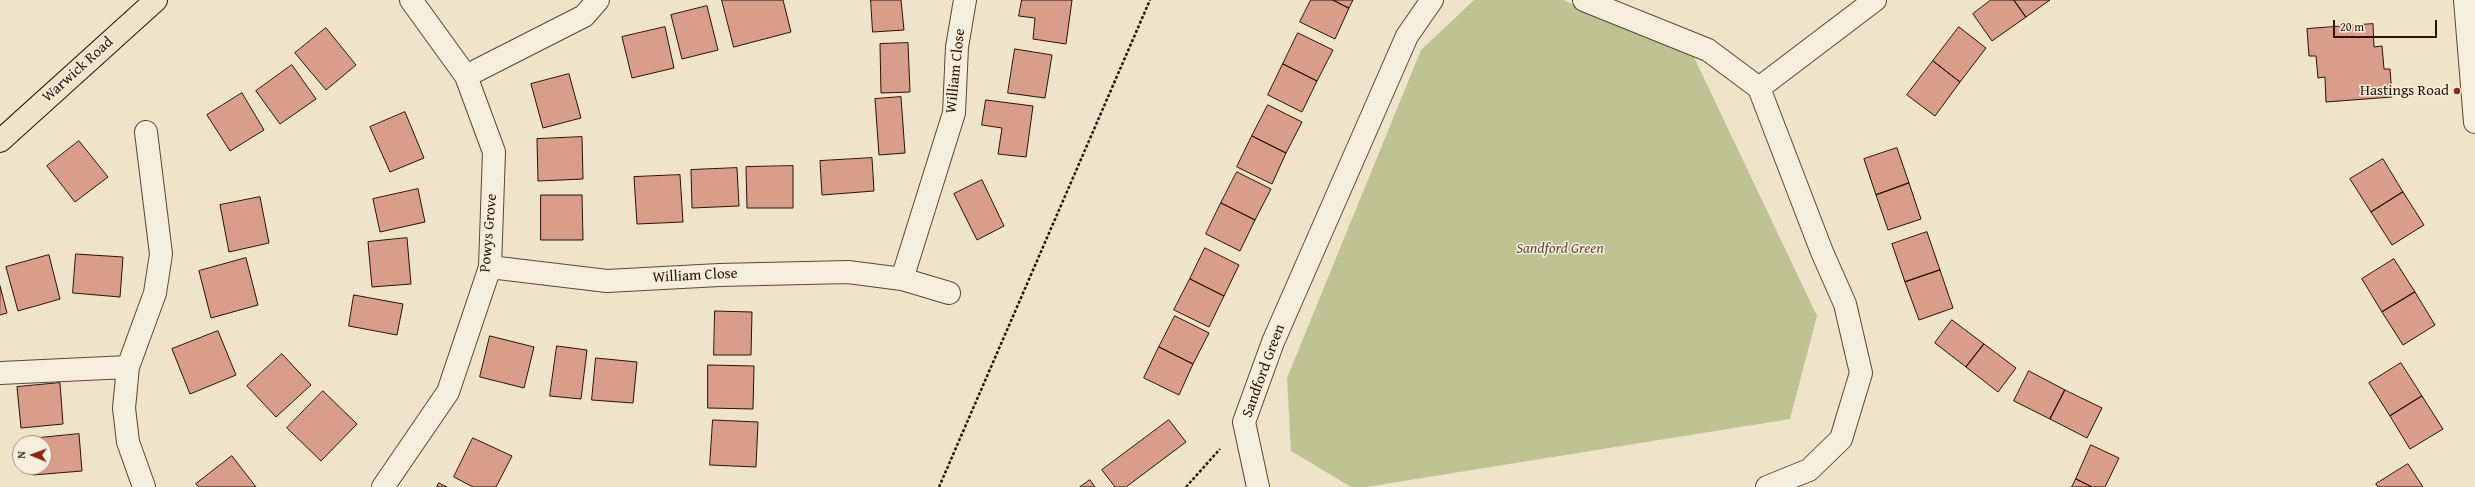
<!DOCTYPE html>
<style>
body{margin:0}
#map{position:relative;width:2475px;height:487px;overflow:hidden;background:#efe4ca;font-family:"Gentium Book Plus",serif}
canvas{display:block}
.north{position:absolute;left:12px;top:435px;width:40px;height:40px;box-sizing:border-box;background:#f5eddd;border:1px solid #a49585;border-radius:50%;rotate:271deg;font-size:11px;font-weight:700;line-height:16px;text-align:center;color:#2b1200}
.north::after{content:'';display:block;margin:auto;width:14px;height:18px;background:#8f2418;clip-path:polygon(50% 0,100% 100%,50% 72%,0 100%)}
.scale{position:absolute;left:2333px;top:20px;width:104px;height:18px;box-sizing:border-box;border:2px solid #2b1200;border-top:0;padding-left:5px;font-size:12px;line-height:14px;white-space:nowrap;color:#2b1200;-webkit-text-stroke:3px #f5eddd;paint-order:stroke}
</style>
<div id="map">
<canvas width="2475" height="487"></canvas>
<div class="north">N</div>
<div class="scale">20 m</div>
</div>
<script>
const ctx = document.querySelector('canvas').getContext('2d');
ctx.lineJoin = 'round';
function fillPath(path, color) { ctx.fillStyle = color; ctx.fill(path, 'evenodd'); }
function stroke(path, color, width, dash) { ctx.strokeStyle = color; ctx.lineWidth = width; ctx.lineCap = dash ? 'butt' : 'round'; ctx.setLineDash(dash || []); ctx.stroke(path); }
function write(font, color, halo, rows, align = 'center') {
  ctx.font = font + ' "Gentium Book Plus",serif'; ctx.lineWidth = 3; ctx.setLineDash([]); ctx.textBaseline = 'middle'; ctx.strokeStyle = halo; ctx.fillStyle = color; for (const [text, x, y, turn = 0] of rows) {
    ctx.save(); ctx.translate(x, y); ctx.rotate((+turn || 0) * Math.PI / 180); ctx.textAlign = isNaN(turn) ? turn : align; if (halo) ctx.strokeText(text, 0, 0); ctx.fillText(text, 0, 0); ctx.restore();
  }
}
const green = new Path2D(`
 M 1474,0 L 1563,0 L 1693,55 L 1817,316 L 1790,419 L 1366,487 L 1351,487 L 1291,451 L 1287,378 L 1421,50 Z`);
const building = new Path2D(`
 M 722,0 L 783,0 L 791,32 L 734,47 Z
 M 871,0 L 901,0 L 904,30 L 873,32 Z
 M 1022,0 L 1072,0 L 1066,44 L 1033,39 L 1035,18 L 1019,16 Z
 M 1311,0 L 1333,0 L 1349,8 L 1335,39 L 1300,22 Z
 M 1333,0 L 1353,0 L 1349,8 Z
 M 1991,0 L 2014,0 L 2026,17 L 1992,41 L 1973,14 Z
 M 2014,0 L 2050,0 L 2026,17 Z
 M 707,6 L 718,50 L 682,59 L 671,15 Z
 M 2373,24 L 2374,47 L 2382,46 L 2384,69 L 2390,69 L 2392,97 L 2326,102 L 2325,77 L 2318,78 L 2316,56 L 2309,56 L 2307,29 Z
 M 665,27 L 674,68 L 632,78 L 622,37 Z
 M 1959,27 L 1986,48 L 1960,82 L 1933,61 Z
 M 326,28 L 356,65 L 326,90 L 295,53 Z
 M 1298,33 L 1333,50 L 1317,81 L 1283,64 Z
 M 908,43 L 910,92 L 881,93 L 880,44 Z
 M 1015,49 L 1052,55 L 1045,98 L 1008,93 Z
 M 1933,61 L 1960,82 L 1935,116 L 1907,95 Z
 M 1283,64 L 1317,81 L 1302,112 L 1268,95 Z
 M 292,65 L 316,99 L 280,124 L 256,91 Z
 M 569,74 L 581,118 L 543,128 L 531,84 Z
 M 242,93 L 264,130 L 230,151 L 207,115 Z
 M 901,97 L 905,153 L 879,155 L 875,99 Z
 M 986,100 L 1033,106 L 1026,157 L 998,154 L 1002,128 L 982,125 Z
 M 1268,105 L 1302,122 L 1286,153 L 1252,136 Z
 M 405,112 L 424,158 L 390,172 L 370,127 Z
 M 1252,136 L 1286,153 L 1272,184 L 1237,167 Z
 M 582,137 L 583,179 L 538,181 L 537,139 Z
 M 79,141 L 108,177 L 75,202 L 47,166 Z
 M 1897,148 L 1909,183 L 1876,195 L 1864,159 Z
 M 872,158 L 874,191 L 822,195 L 820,161 Z
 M 2383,159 L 2403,192 L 2371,212 L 2350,179 Z
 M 793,166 L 793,208 L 747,208 L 746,167 Z
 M 737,168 L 739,206 L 692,208 L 691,170 Z
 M 1237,172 L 1271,189 L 1255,220 L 1221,203 Z
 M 680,175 L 683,222 L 637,224 L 634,177 Z
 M 982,180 L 1004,226 L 977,240 L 954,194 Z
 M 1909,183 L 1921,219 L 1888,230 L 1876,195 Z
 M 418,189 L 425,222 L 380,232 L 373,199 Z
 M 2403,192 L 2424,225 L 2392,245 L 2371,212 Z
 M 541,195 L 582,195 L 583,240 L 541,240 Z
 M 260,197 L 269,243 L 229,252 L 220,205 Z
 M 1221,203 L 1255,220 L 1240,251 L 1206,234 Z
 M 1927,232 L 1940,270 L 1905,282 L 1892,244 Z
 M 407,238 L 411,284 L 372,287 L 368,242 Z
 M 1205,248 L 1239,265 L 1224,296 L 1190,279 Z
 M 76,254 L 123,257 L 120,297 L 73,293 Z
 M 49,255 L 60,299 L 18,311 L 6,267 Z
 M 246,258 L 258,305 L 211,318 L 199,271 Z
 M 2394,259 L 2415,292 L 2382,312 L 2362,279 Z
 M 1940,270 L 1953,308 L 1919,320 L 1905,282 Z
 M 1190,279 L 1224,296 L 1209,327 L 1174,310 Z
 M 0,286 L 7,313 L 0,315 Z
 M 2415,292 L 2435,325 L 2403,345 L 2382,312 Z
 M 354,295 L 403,304 L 397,335 L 349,326 Z
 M 715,311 L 752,312 L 751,355 L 714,355 Z
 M 1175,316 L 1209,333 L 1193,364 L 1159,347 Z
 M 1952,320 L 1984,344 L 1966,367 L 1935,343 Z
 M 218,331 L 236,375 L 190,394 L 172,349 Z
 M 490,336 L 534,347 L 524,388 L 480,377 Z
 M 1984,344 L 2016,368 L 1998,392 L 1966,367 Z
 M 557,346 L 587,350 L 581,399 L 550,396 Z
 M 1159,347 L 1193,364 L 1179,395 L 1144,378 Z
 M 282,354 L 311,385 L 276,417 L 247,386 Z
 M 596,358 L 637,362 L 633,403 L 592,400 Z
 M 2401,363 L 2422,396 L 2390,416 L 2369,383 Z
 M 708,365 L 754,366 L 753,409 L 708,408 Z
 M 2029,371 L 2065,390 L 2050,419 L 2014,401 Z
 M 60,383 L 63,424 L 21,428 L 17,387 Z
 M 2065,390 L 2102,408 L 2087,438 L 2050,419 Z
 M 323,391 L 357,424 L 321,461 L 287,428 Z
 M 2422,396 L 2443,429 L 2410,449 L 2390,416 Z
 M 713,420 L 758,422 L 756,467 L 710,465 Z
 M 1169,420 L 1186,442 L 1126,487 L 1115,487 L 1102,470 Z
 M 79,434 L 82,471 L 33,475 L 32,467 L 44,467 L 44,443 L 30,443 L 29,439 Z
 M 473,438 L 512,456 L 496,487 L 473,487 L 454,477 Z
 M 2091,445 L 2119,458 L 2105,487 L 2092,487 L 2076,479 Z
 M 232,456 L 256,487 L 199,487 L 196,484 Z
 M 2408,464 L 2423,487 L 2378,487 L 2376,484 Z
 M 2076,479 L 2092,487 L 2072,487 Z
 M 1090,480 L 1095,487 L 1080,487 Z
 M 439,483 L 447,487 L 437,487 Z`);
const path = new Path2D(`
 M 939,487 L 1150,0
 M 1186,487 L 1220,449`);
const minor = new Path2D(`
 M 1584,0 L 1708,50 L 1759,88 L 1822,252 L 1845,304 L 1861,373 L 1841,439 L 1809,470 L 1767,487
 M 2465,0 L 2475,122
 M 466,76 L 584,16 L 598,0
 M 1759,88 L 1875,0
 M 490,267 L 607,281 L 719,275 L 848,272 L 902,279 L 954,113 L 957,47 L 965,0
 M 902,279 L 949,293
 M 0,373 L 128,367
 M 144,487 L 128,442 L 124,408 L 128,367 L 155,293 L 161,254 L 146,132
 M 383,487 L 448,392 L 490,267 L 494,152 L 466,76 L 411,0
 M 1258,487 L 1244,422 L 1273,342 L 1407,36 L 1432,0`);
const major = new Path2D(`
 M 0,141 L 156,0`);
const markers = [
 [2457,91,4,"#8f2418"]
];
const streetNames = [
 ["Warwick Road",78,70,-42],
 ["William Close",956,71,-84],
 ["Powys Grove",489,233,-85],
 ["William Close",695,276,-3],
 ["Sandford Green",1264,371,-70]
];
const poiNames = [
 ["Hastings Road",2449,91]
];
const parkNames = [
 ["Sandford Green",1560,249]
];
fillPath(green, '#bec394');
fillPath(building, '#d99d8c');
stroke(building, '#2b1200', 1);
stroke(minor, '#5c4632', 24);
stroke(major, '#2b1200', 24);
stroke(path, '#2b1200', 2.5, [3, 2]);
stroke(minor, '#f5eddd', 22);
stroke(major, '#efe4ca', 22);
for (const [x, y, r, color] of markers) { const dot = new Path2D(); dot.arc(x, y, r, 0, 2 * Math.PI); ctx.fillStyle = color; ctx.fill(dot); stroke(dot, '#f5eddd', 1.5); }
write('15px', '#2b1200', '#f5eddd', streetNames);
write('15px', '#2b1200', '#f5eddd', poiNames, 'right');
write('italic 15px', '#5e5034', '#f5eddd', parkNames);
</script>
